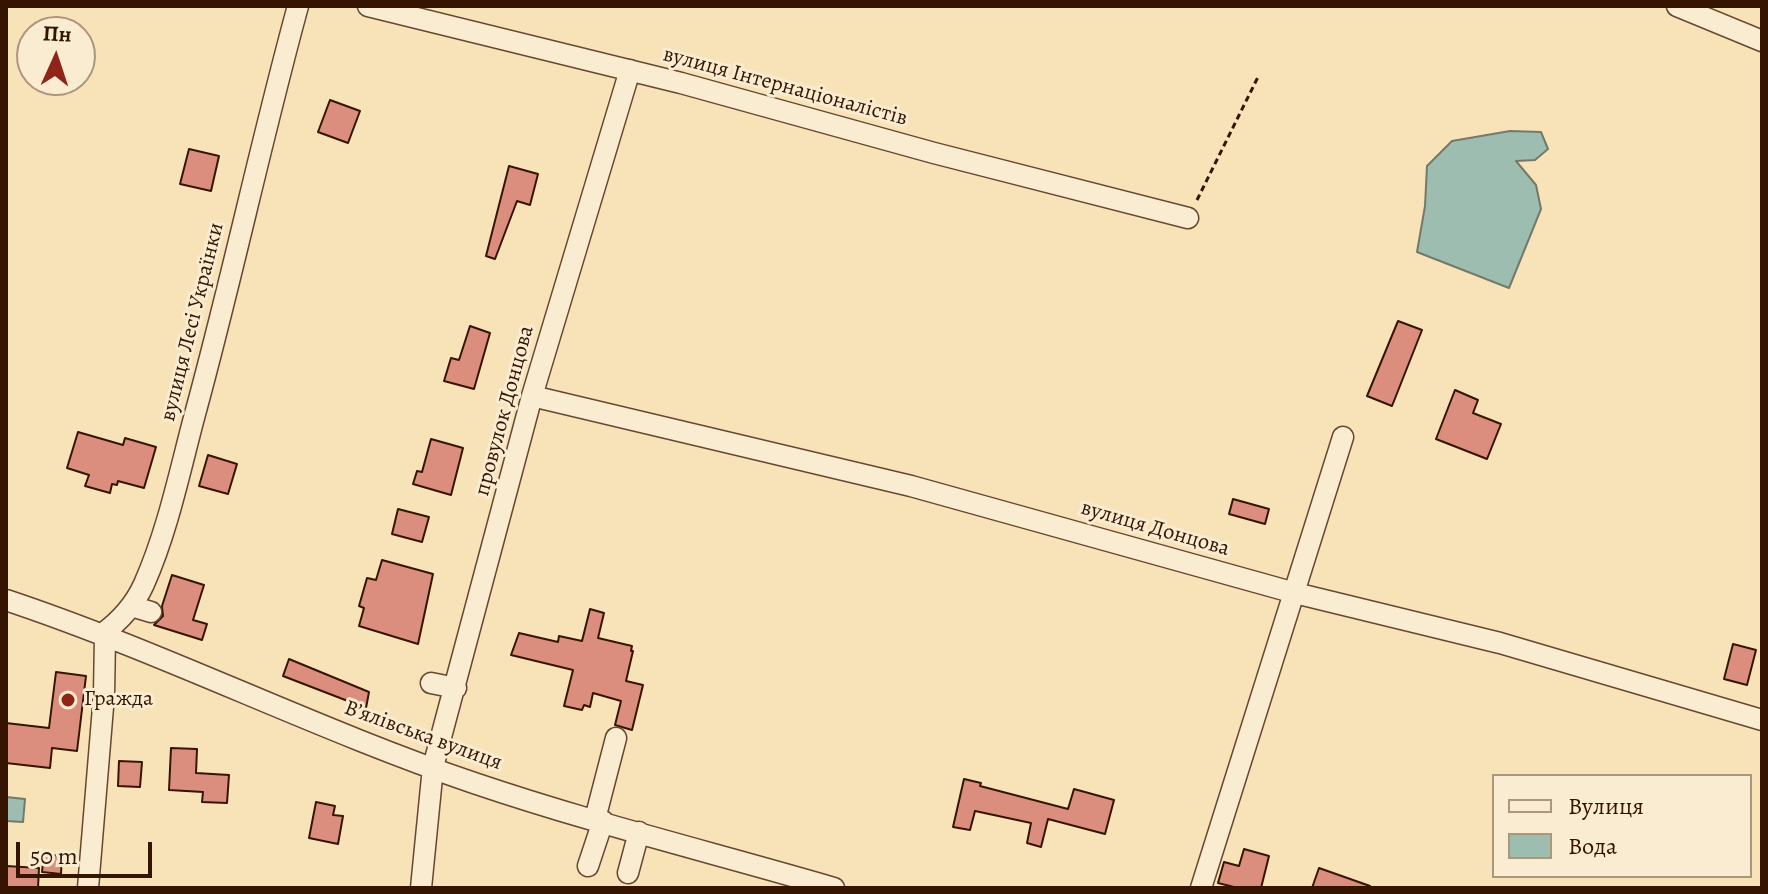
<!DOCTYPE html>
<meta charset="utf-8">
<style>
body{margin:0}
#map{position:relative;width:1768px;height:894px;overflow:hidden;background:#f8e2b8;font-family:Alegreya,serif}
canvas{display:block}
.frame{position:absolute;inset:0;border:8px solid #351502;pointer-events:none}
.legend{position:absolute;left:1492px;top:774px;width:260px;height:104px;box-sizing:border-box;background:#faecd1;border:2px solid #ab967e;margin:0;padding:10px 14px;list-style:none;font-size:24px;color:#351502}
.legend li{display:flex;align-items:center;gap:16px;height:40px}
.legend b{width:40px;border:2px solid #ab967e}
.north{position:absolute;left:16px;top:16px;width:80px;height:80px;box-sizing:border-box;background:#faecd1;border:2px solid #ab967e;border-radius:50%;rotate:3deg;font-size:22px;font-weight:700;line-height:32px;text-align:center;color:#351502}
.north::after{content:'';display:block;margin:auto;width:28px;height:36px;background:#8f2418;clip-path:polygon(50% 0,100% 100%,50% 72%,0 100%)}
.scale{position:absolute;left:16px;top:842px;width:136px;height:36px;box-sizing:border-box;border:4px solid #351502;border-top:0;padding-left:10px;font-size:24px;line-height:28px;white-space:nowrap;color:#351502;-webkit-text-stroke:6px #faecd1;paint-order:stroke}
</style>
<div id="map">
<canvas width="1768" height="894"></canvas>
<div class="frame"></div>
<ul class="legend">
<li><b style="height:10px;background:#faecd1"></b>Вулиця</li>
<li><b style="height:22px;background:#9dbdb0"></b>Вода</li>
</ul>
<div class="north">Пн</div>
<div class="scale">50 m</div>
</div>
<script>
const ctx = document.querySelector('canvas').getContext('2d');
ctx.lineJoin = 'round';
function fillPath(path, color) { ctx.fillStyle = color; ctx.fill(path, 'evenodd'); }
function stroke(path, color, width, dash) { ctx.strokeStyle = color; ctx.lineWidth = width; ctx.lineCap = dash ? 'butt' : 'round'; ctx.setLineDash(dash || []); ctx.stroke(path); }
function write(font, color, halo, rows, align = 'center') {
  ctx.font = font + ' Alegreya,serif'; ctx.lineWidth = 6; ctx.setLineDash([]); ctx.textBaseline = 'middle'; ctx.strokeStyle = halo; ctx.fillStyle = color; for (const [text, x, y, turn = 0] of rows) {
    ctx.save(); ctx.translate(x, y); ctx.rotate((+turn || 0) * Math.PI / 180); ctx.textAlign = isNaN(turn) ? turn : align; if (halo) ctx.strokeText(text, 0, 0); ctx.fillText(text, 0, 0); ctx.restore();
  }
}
const water = new Path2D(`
 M 1510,131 L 1541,132 L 1548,149 L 1535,160 L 1516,161 L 1536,185 L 1541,209 L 1509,288 L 1417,252 L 1425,206 L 1427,166 L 1452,141 Z
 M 6,797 L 25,799 L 23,822 L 6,821 Z`);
const building = new Path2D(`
 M 330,100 L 360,111 L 348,143 L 318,132 Z
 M 189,149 L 219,156 L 211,191 L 180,184 Z
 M 509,166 L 538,174 L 530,205 L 517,201 L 495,259 L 486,256 Z
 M 1398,321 L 1422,330 L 1392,406 L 1367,396 Z
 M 470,326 L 490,333 L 474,389 L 444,381 L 451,358 L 459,360 Z
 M 1455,390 L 1478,400 L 1473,413 L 1501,424 L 1487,459 L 1436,439 Z
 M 78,432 L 123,445 L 125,438 L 156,447 L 144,488 L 118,481 L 117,485 L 112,484 L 110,493 L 85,486 L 89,475 L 67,468 Z
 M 431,439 L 463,448 L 451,495 L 413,484 L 417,471 L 422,472 Z
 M 208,455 L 237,464 L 228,494 L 199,486 Z
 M 1233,499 L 1269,509 L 1265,524 L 1229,514 Z
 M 398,509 L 429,517 L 422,542 L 392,534 Z
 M 382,560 L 433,574 L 418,644 L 359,626 L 364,608 L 359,606 L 367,578 L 376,580 Z
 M 172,575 L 204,585 L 193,620 L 207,624 L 202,640 L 154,625 L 163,616 L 162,606 Z
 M 590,609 L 604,613 L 598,638 L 632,646 L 631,651 L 633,651 L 626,681 L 643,685 L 632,730 L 615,725 L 621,701 L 593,693 L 590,707 L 584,705 L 582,710 L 564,706 L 573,670 L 511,655 L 519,633 L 558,642 L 559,636 L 582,641 Z
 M 1733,644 L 1756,650 L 1747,685 L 1724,679 Z
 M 289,659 L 369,692 L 366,708 L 283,676 Z
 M 56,672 L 86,676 L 77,751 L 52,748 L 50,768 L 6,763 L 6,723 L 49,728 Z
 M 171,748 L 197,749 L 196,773 L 229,775 L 227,803 L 202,802 L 203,792 L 169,790 Z
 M 119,761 L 142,762 L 140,787 L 118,786 Z
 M 964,779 L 981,783 L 980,786 L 1068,809 L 1074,789 L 1114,800 L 1105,834 L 1048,819 L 1041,847 L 1027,843 L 1031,823 L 975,811 L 970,830 L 953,827 Z
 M 316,802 L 335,806 L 333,815 L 343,816 L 338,844 L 309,838 Z
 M 1244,849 L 1269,856 L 1261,888 L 1238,888 L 1218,883 L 1224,862 L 1239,866 Z
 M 44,854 L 62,856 L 61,874 L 42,872 Z
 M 6,866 L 39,868 L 38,888 L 6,888 Z
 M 1319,868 L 1370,886 L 1369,888 L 1312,888 Z`);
const path = new Path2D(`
 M 1197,200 L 1258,77`);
const minor = new Path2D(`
 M 368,6 L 681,83 L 934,153 L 1188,218
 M 1677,6 L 1762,41
 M 532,396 L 911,486 L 1295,593 L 1500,643 L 1762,720
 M 6,600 C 165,653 315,729 474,783 C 592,823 714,853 834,888
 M 131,606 L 151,612
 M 102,634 C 120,621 135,604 144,584 C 168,530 180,470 195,414 C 232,279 261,141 298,6
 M 431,683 L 456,688
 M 595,819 L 616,738
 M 588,866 L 603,821
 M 628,873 L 639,832
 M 88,888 L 104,695 L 105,636
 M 421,888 L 433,767 L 532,396 L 630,70
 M 1201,888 L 1343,437`);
const markers = [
 [68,700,8,"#8f2418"]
];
const streetNames = [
 ["вулиця Інтернаціоналістів",785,87,15],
 ["вулиця Лесі Українки",193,322,-76],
 ["провулок Донцова",505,411,-75],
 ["вулиця Донцова",1155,529,16],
 ["В’ялівська вулиця",423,736,20]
];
const poiNames = [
 ["Гражда",84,700]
];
fillPath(water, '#9dbdb0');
stroke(water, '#737a6a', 2);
fillPath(building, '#dc8e7e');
stroke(building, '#351502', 2);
stroke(minor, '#664830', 23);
stroke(path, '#351502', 3, [6, 4]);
stroke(minor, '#faecd1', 20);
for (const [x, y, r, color] of markers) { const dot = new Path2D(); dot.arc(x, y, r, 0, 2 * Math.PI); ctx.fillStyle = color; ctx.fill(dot); stroke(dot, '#faecd1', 3); }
write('22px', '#351502', '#faecd1', streetNames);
write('22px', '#351502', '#faecd1', poiNames, 'left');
</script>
